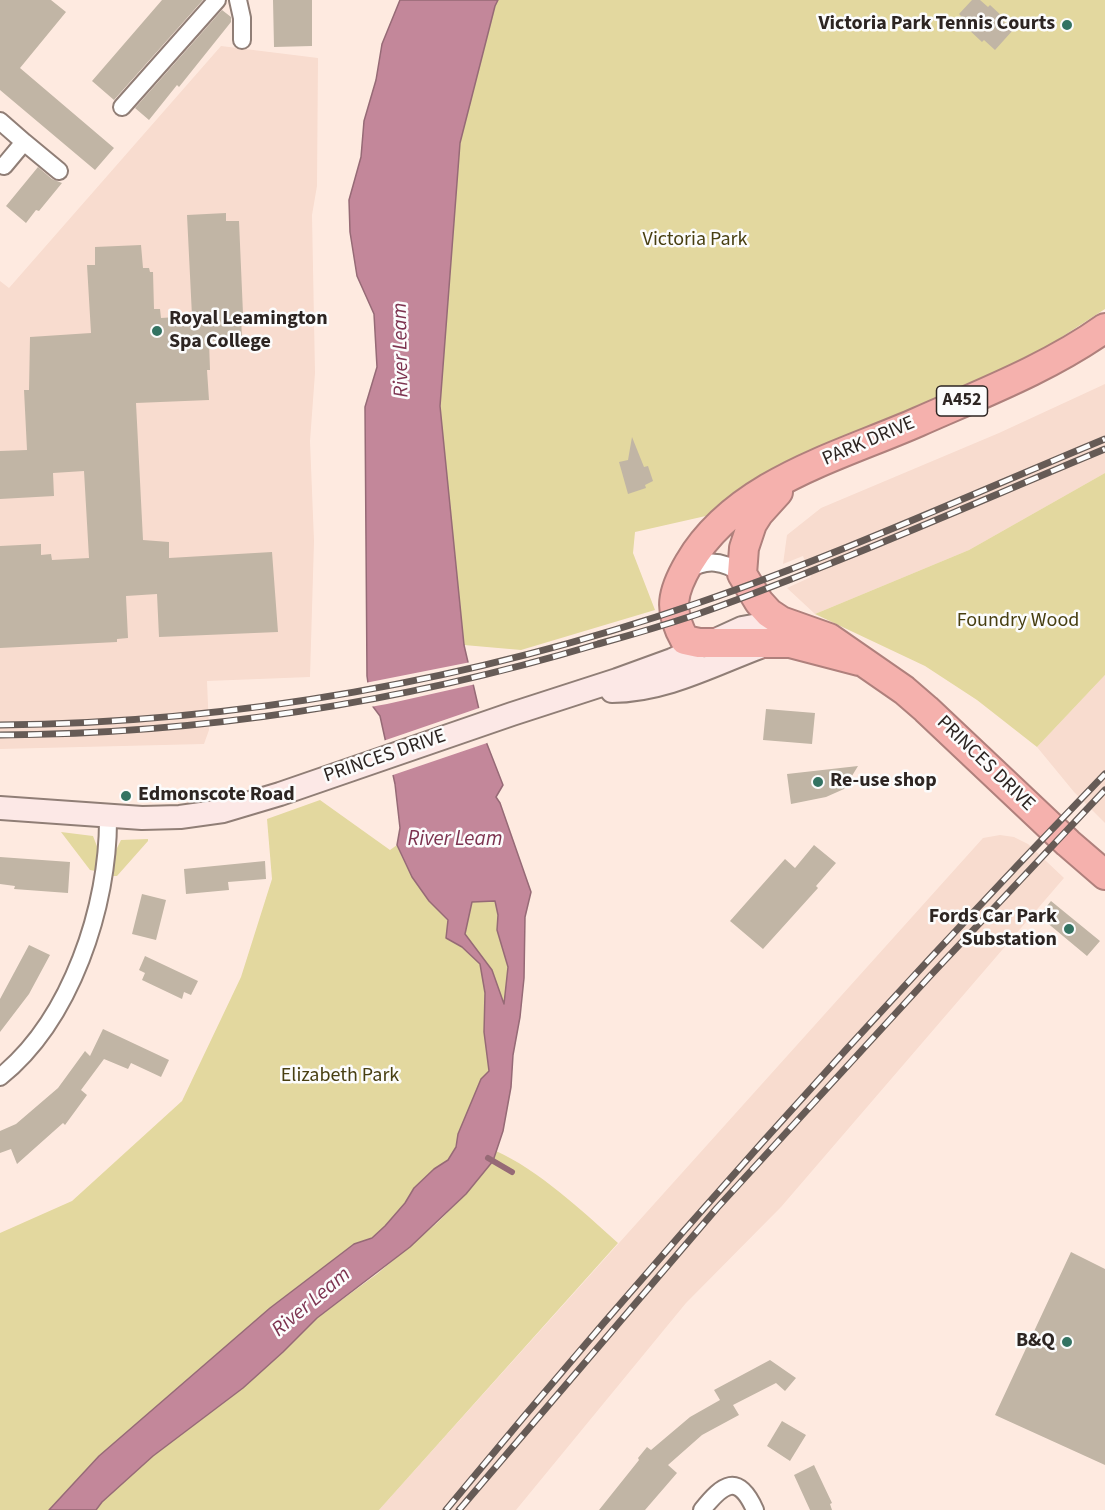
<!DOCTYPE html>
<style>
body{margin:0}
canvas{display:block;background:#feeae0}
</style>
<canvas width="1105" height="1510"></canvas>
<script>
const ctx = document.querySelector('canvas').getContext('2d');
ctx.lineJoin = 'round';
function fillPath(path, color) { ctx.fillStyle = color; ctx.fill(path, 'evenodd'); }
function stroke(path, color, width, dash) { ctx.strokeStyle = color; ctx.lineWidth = width; ctx.lineCap = dash ? 'butt' : 'round'; ctx.setLineDash(dash || []); ctx.stroke(path); }
function write(font, color, halo, rows, align = 'center') {
  ctx.font = font + ' "Source Sans 3",sans-serif'; ctx.lineWidth = 5; ctx.setLineDash([]); ctx.textBaseline = 'middle'; ctx.strokeStyle = halo; ctx.fillStyle = color; for (const [text, x, y, turn = 0] of rows) {
    ctx.save(); ctx.translate(x, y); ctx.rotate((+turn || 0) * Math.PI / 180); ctx.textAlign = isNaN(turn) ? turn : align; if (halo) ctx.strokeText(text, 0, 0); ctx.fillText(text, 0, 0); ctx.restore();
  }
}
const built = new Path2D(`
 M 221,46 L 318,58 L 317,186 L 312,215 L 315,373 L 310,441 L 314,541 L 310,677 L 207,681 L 209,730 L 204,744 L 0,749 L 0,281 L 9,288 Z
 M 1105,384 L 1105,473 L 969,550 L 815,614 L 787,588 L 811,577 L 803,556 L 783,564 L 787,535 L 821,508 L 999,433 Z
 M 1105,675 L 1105,823 L 1074,792 L 1037,747 Z
 M 1000,835 L 1014,837 L 1028,844 L 1064,878 L 781,1207 L 686,1303 L 516,1510 L 379,1510 L 983,838 Z`);
const green = new Path2D(`
 M 498,0 L 1105,0 L 1105,309 L 1040,351 L 719,513 L 635,532 L 633,553 L 655,610 L 521,650 L 464,645 L 440,406 L 460,143 L 495,6 Z
 M 1105,473 L 1105,675 L 1037,747 L 977,700 L 925,666 L 815,614 L 969,550 Z
 M 320,800 L 390,850 L 397,845 C 408,874 426,898 448,921 L 446,938 L 462,947 L 480,964 L 485,993 L 484,1032 L 489,1071 L 481,1079 L 458,1134 L 456,1147 L 448,1160 L 434,1169 L 414,1188 L 405,1203 L 385,1226 L 372,1238 L 354,1244 L 270,1308 L 99,1456 L 49,1510 L 0,1510 L 0,1233 L 72,1201 L 182,1101 L 241,977 L 272,879 L 267,819 Z
 M 61,832 L 93,836 L 98,849 L 95,871 L 90,870 Z
 M 148,839 L 148,841 L 117,876 L 113,876 L 116,850 L 121,840 Z
 M 495,901 L 498,915 L 497,930 L 508,966 L 504,1006 L 492,970 L 464,934 L 472,902 Z
 M 496,1151 C 537,1169 585,1213 618,1243 L 379,1510 L 96,1510 L 102,1502 L 153,1456 L 243,1388 L 283,1352 L 317,1318 L 377,1274 L 437,1223 L 466,1194 L 493,1161 Z`);
const water = new Path2D(`
 M 400,0 L 498,0 L 495,6 L 460,143 L 440,406 L 464,645 L 487,744 L 503,785 L 496,797 L 500,803 L 531,892 L 525,917 L 524,978 L 520,1017 L 513,1055 L 511,1087 L 503,1131 L 493,1161 L 466,1194 L 410,1247 L 317,1318 L 283,1352 L 243,1388 L 153,1456 L 102,1502 L 96,1510 L 49,1510 L 99,1456 L 270,1308 L 354,1244 L 372,1238 L 385,1226 L 405,1203 L 414,1188 L 434,1169 L 448,1160 L 456,1147 L 458,1134 L 481,1079 L 489,1071 L 484,1032 L 485,993 L 480,964 L 462,947 L 446,938 L 448,920 L 429,901 L 412,877 L 397,845 L 400,828 L 395,784 L 380,716 L 371,704 L 367,676 L 365,407 L 377,367 L 374,314 L 357,276 L 350,232 L 349,200 L 361,157 L 364,121 L 376,80 L 382,44 ZM 495,901 L 498,915 L 497,930 L 508,967 L 504,1004 L 492,970 L 465,934 L 472,902 Z`);
const pier = new Path2D(`
 M 471,662 L 476,684 L 387,704 L 370,707 L 369,705 L 365,683 Z
 M 482,707 L 490,742 L 390,776 L 383,741 Z`);
const stream = new Path2D(`
 M 488,1158 L 512,1172`);
const building = new Path2D(`
 M 0,0 L 51,0 L 66,12 L 20,68 L 114,148 L 95,170 L 0,90 Z
 M 162,0 L 203,0 L 114,100 L 92,81 Z
 M 273,0 L 312,0 L 312,46 L 274,47 Z
 M 972,0 L 980,0 L 988,7 L 990,5 L 1004,18 L 1002,20 L 1013,30 L 995,50 L 984,40 L 982,42 L 967,28 L 970,25 L 959,14 Z
 M 222,10 L 231,17 L 231,22 L 179,87 L 177,85 L 149,120 L 135,108 Z
 M 38,167 L 52,179 L 62,183 L 39,211 L 36,210 L 26,223 L 6,206 Z
 M 226,213 L 226,221 L 239,221 L 243,314 L 241,314 L 242,340 L 209,341 L 210,370 L 207,370 L 209,400 L 136,403 L 143,540 L 169,542 L 169,558 L 272,552 L 278,632 L 159,637 L 157,594 L 126,596 L 128,638 L 117,639 L 117,642 L 0,648 L 0,546 L 41,544 L 41,555 L 51,554 L 52,560 L 89,558 L 84,471 L 53,473 L 54,496 L 0,499 L 0,451 L 27,450 L 24,390 L 29,390 L 30,337 L 91,333 L 87,265 L 95,265 L 95,247 L 141,245 L 143,268 L 149,268 L 150,272 L 153,272 L 154,309 L 160,309 L 161,318 L 192,316 L 187,215 Z
 M 632,437 L 644,467 L 648,466 L 653,481 L 645,485 L 646,488 L 628,494 L 619,462 L 628,460 Z
 M 766,709 L 815,713 L 812,744 L 763,740 Z
 M 858,766 L 844,789 L 826,797 L 791,804 L 787,774 Z
 M 814,845 L 836,863 L 816,886 L 818,888 L 763,949 L 730,921 L 785,859 L 795,868 Z
 M 0,857 L 70,862 L 68,893 L 14,889 L 15,886 L 0,884 Z
 M 265,861 L 266,879 L 228,882 L 229,890 L 186,894 L 184,869 Z
 M 142,894 L 166,900 L 156,940 L 132,934 Z
 M 1051,901 L 1100,941 L 1087,956 L 1039,916 Z
 M 29,945 L 50,955 L 29,994 L 0,1032 L 0,999 Z
 M 145,956 L 198,981 L 191,995 L 184,992 L 182,999 L 142,980 L 145,973 L 139,970 Z
 M 103,1029 L 169,1060 L 161,1077 L 131,1063 L 128,1069 L 104,1059 L 81,1090 L 87,1095 L 65,1125 L 63,1123 L 17,1164 L 11,1149 L 0,1153 L 0,1131 L 16,1124 L 58,1088 L 85,1051 L 90,1056 Z
 M 1071,1252 L 1105,1269 L 1105,1465 L 995,1415 Z
 M 770,1360 L 796,1378 L 785,1391 L 776,1383 L 733,1405 L 739,1415 L 702,1435 L 668,1465 L 677,1473 L 645,1510 L 599,1510 L 639,1460 L 638,1458 L 647,1447 L 651,1450 L 690,1417 L 720,1400 L 714,1390 Z
 M 782,1421 L 806,1435 L 790,1461 L 767,1446 Z
 M 814,1465 L 832,1503 L 830,1504 L 832,1510 L 810,1510 L 794,1475 Z`);
const street = new Path2D(`
 M 238,0 L 242,18 L 242,40
 M 122,107 L 217,0
 M 0,121 L 24,142
 M 4,166 L 24,142 L 59,171
 M 687,571 C 706,558 724,561 742,574
 M 0,1077 C 71,1020 109,906 108,817
 M 702,1510 C 723,1484 738,1472 755,1510`);
const secondary = new Path2D(`
 M 612,691 C 664,691 712,665 760,647
 M 0,808 L 142,818 L 180,817 L 223,811 L 280,794 L 512,714 L 617,680 L 672,660 L 742,628 L 781,621`);
const highway = new Path2D(`
 M 778,492 L 759,513 L 752,524 L 744,548 L 742,574 L 759,602 L 769,613 L 781,621 L 829,638 L 904,690 L 926,709 L 1068,843 L 1105,875
 M 859,661 L 790,643 L 699,643 L 685,640 C 668,610 672,592 689,563 C 736,483 838,457 918,422 C 981,394 1049,368 1105,328`);
const rail = new Path2D(`
 M 0,725 C 237,723 474,680 698,603 C 836,556 970,495 1105,439
 M 0,735 C 202,734 404,702 598,644 C 631,635 665,625 698,614 C 835,565 970,505 1105,449
 M 446,1510 C 656,1256 876,1011 1105,774
 M 459,1510 L 717,1208 L 930,976 L 1105,790`);
const markers = [
 [1067,25,6,"#337362"],
 [157,331,6,"#337362"],
 [818,782,6,"#337362"],
 [126,796,6,"#337362"],
 [1069,929,6,"#337362"],
 [1067,1342,6,"#337362"]
];
const shields = [
 [962,401,51]
];
const shieldNames = [
 ["A452",962,401]
];
const poiNames = [
 ["Victoria Park Tennis Courts",1055,25],
 ["Royal Leamington",169,320,"left"],
 ["Spa College",169,343,"left"],
 ["Re-use shop",830,782,"left"],
 ["Edmonscote Road",138,796,"left"],
 ["Fords Car Park",1057,918],
 ["Substation",1057,941],
 ["B&Q",1055,1342]
];
const parkNames = [
 ["Victoria Park",695,241],
 ["Foundry Wood",1018,622],
 ["Elizabeth Park",340,1077]
];
const streetNames = [
 ["PARK DRIVE",869,442,-23],
 ["PRINCES DRIVE",385,757,-19],
 ["PRINCES DRIVE",985,764,44]
];
const waterNames = [
 ["River Leam",402,350,-91],
 ["River Leam",455,840],
 ["River Leam",312,1303,-40]
];
fillPath(built, '#f8dccf');
fillPath(green, '#e3d89f');
fillPath(water, '#c3879a');
stroke(water, '#966a76', 1.5);
fillPath(pier, '#feeae0');
stroke(stream, '#966a76', 6);
fillPath(building, '#c1b5a5');
stroke(street, '#907e76', 20);
stroke(secondary, '#907e76', 26);
stroke(highway, '#af807c', 32);
stroke(street, '#fff', 16);
stroke(secondary, '#fce8e6', 22);
stroke(highway, '#f5b1ad', 28);
stroke(rail, '#665b56', 7);
stroke(rail, '#fcfcfc', 4.5, [14]);
for (const [x, y, r, color] of markers) { const dot = new Path2D(); dot.arc(x, y, r, 0, 2 * Math.PI); ctx.fillStyle = color; ctx.fill(dot); stroke(dot, '#fcfcfc', 2); }
for (const [x, y, w] of shields) { const box = new Path2D(); box.roundRect(x - w / 2, y - 15, w, 30, 4.5); ctx.fillStyle = '#fcfcfc'; ctx.fill(box); stroke(box, '#2d2522', 1.5); }
write('bold 18px', '#2d2522', null, shieldNames);
write('bold 20px', '#2d2522', '#fcfcfc', poiNames, 'right');
write('20px', '#483f11', '#fcfcfc', parkNames);
write('20px', '#2d2522', '#fcfcfc', streetNames);
write('italic 21px', '#7d3350', '#fcfcfc', waterNames);
</script>
